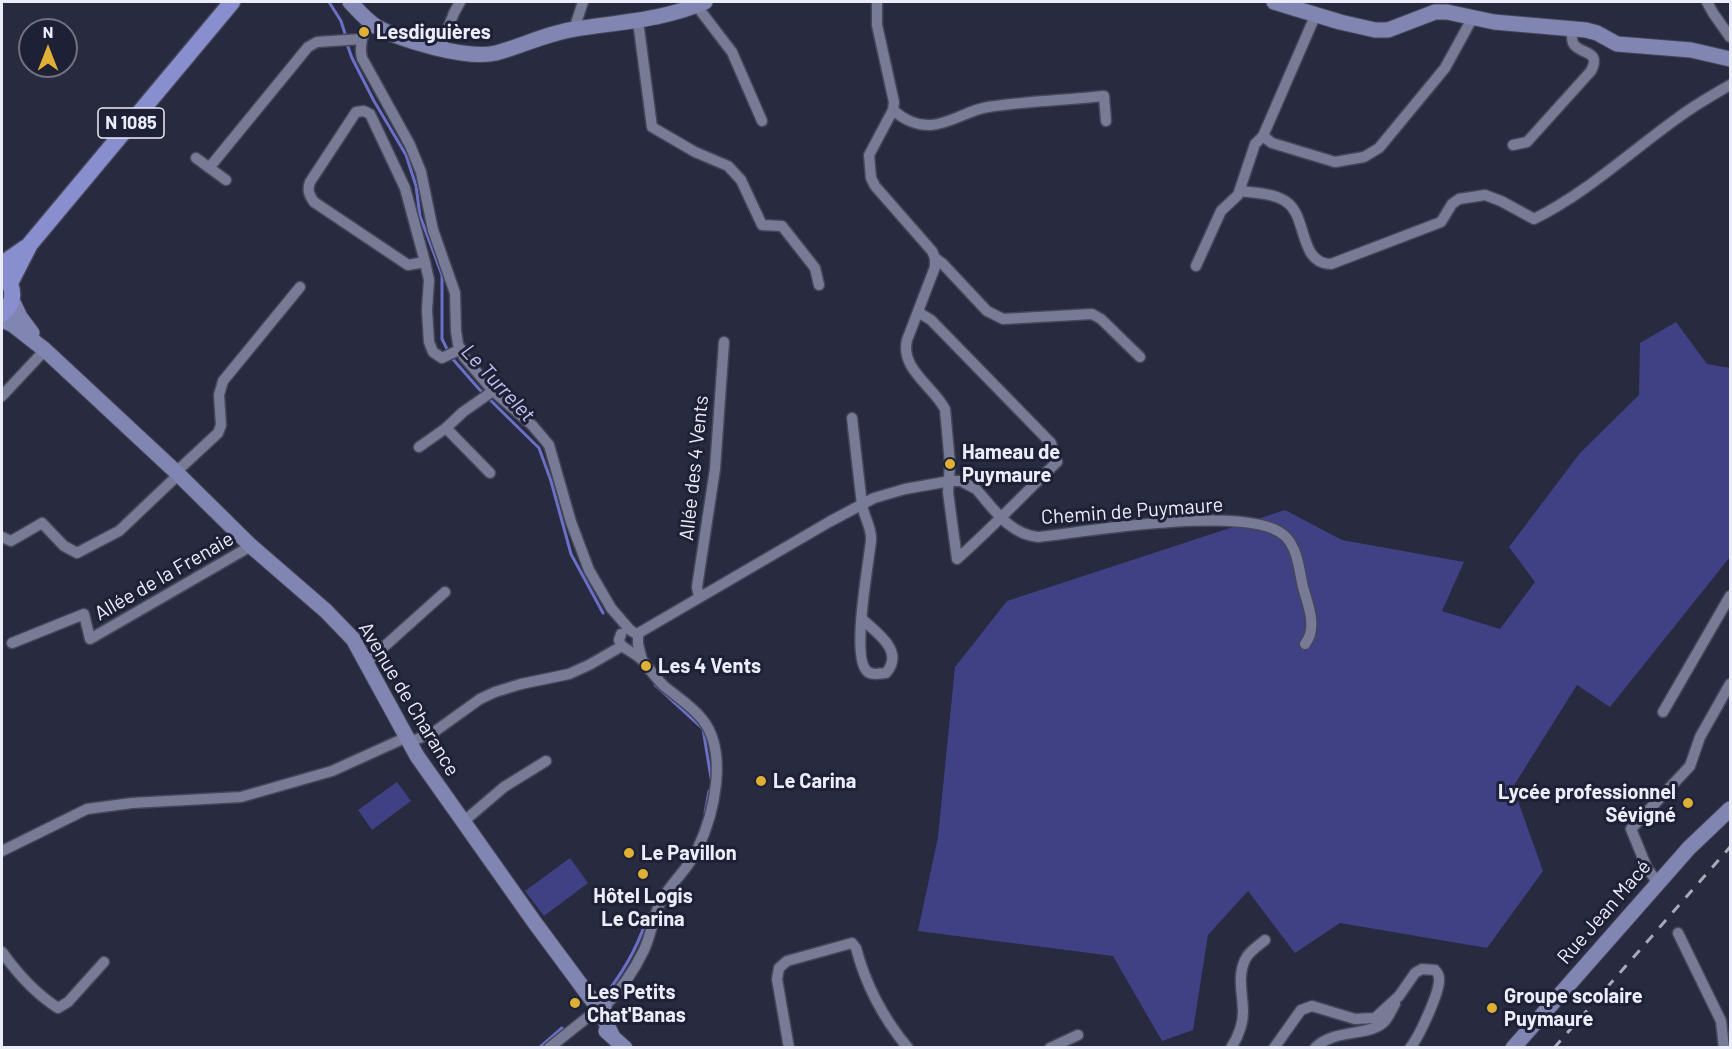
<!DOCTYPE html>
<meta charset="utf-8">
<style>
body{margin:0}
#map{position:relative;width:1732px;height:1049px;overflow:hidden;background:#282a3f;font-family:Barlow,sans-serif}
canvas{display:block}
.frame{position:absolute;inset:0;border:3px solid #ebedfb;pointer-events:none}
.north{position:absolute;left:18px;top:18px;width:60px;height:60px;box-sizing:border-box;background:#1e2035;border:2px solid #707284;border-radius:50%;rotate:0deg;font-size:16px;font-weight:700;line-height:24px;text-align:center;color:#ebedfb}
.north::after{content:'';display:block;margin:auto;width:21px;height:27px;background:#dfb034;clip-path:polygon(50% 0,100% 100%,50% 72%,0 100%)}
</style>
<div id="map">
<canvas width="1732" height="1049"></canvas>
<div class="frame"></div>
<div class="north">N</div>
</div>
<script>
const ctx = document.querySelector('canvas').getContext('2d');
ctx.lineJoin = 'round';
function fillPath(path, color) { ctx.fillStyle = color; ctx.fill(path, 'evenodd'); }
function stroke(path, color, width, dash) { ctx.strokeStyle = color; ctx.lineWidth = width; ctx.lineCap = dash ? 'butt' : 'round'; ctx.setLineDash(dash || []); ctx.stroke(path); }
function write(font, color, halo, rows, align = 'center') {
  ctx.font = font + ' Barlow,sans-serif'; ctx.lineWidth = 6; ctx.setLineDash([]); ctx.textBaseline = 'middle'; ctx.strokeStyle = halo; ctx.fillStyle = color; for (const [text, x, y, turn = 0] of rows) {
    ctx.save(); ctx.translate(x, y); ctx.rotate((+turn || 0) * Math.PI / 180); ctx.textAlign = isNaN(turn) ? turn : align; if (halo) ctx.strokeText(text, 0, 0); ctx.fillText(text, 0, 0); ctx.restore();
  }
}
const green = new Path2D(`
 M 1676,322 L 1707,364 L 1730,368 L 1730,557 L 1610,707 L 1577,685 L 1513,787 L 1543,871 L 1487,948 L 1340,923 L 1295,953 L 1248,891 L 1208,935 L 1193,1030 L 1162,1041 L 1113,956 L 918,931 L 938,837 L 955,667 L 1007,601 L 1285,510 L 1342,540 L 1464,562 L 1442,611 L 1500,629 L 1535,582 L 1509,547 L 1580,453 L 1639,395 L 1640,343 Z
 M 397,782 L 411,801 L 372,830 L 358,810 Z
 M 570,858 L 588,883 L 544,916 L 525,891 Z`);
const stream = new Path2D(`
 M 329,2 L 341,21 L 346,37
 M 347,44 L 352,58 L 374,101 L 406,155 L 416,186 L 420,216 L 442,275 L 442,339 L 448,351
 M 451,357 L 479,389 L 539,448 L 551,481 L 571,554 L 603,613
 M 655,685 L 703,729 L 711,778
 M 705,813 L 709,791
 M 609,990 C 627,966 640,943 648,914
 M 539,1048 L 562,1028`);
const street = new Path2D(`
 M 877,2 L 877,25 L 894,102 L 893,110 L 869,155 L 871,178 L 875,186 L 932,251 L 935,258 L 942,263 L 987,311 L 1003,319 L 1092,314 L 1101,319 L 1140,357
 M 1707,2 L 1713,13 L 1730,37
 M 696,5 L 732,52 L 762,121
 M 638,21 L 652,127 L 695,152 L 728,166 L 741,180 L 762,225 L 782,226 L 815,268 L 819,285
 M 370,22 C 363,32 359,45 362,58 L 410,145 L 421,172 L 433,230 L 455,293 L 456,331 L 458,344 L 464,357 L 493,391 L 532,425 L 549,445 L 571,522 L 589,570 L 611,608 L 630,630 L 638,635 L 638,644 L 642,660
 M 574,29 L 583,2
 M 440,48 L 454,13 L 460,2
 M 893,110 C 903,119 917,126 931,125 C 950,124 968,110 988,107 C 1026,101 1066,100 1104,96 L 1106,121
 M 1263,136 L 1272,143 L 1335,162 L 1364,157 L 1379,148 L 1445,68 L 1473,17
 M 1513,145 L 1527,142 L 1591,71 C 1602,49 1579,55 1573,43 C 1571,38 1572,32 1572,28
 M 196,158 L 226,180
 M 209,168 L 308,47 L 317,42 L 362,39
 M 1240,191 C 1255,193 1277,193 1289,204 C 1307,220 1300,264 1331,264 L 1441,222 L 1452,204 L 1459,199 L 1485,195 L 1501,201 L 1534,219 C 1587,193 1631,151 1679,117 C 1695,105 1713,95 1730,85
 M 425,262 L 408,265 L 314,202 C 309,195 307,190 310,182 L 356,112 L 364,111 L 370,114 L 405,188 L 425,262 L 429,280 L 427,310 L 429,342 L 433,352 L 442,358 L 461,349
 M 1196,266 L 1221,211 L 1238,195 L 1255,144 L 1263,136 L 1316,14
 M 918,312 L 931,320 L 1051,443 L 1057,462 C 1024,494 992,528 957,559 L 948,492 L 950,464 L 945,409 C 933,386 900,369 907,340 L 935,267 L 935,258
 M 2,396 L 45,350
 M 852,418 L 862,505 C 864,517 872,528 871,540 C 869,563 850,660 868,672 C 874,676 880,673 886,673 C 905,651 877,633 862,619
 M 419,447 L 446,428
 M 176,472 L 218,433 L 221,425 L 219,395 L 223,381 L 300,287
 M 490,473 L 446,428 L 463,412 L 493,391
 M 2,537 L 11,541 L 42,523 L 64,546 L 77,553 L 119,531 L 179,474
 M 699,597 L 697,587 L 715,469 L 724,342
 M 637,634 L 829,522 L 874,498 L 905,489 L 950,481 L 961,481 L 976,489 C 994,509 1009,534 1038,537 C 1086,532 1251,503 1285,536 C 1298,549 1299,570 1303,587 C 1308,605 1318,628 1305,644
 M 12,643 L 84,614 L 90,639 L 251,546
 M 367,662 L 445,592
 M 1663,712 L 1730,596
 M 410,742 L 434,732 L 480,699 L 495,692 L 521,684 L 569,674 L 589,665 L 622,646
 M 463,822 L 504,787 L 546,761
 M 2,851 L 87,809 L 132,803 L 241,797 L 332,771 L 407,737
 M 1658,883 L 1647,868 L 1631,829 L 1690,766 L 1700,737 L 1730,684
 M 1678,933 L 1721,1021 L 1724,1048
 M 2,952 C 17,973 36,994 58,1008 L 68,1002 L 104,962
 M 604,1007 C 620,991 634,971 644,950 C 651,935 653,918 660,903 C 670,883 688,870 697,850 C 714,815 729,752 702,719 C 692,706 676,696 664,686 C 656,678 650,670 643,661 C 637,654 628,651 621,645 L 619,640 L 621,634
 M 549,1048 L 593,1013
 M 789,1048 L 777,979 L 779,968 L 787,961 L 852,943 L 856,948 C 866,986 883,1018 908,1048
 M 1050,1048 L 1078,1035
 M 1231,1048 C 1238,1037 1243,1025 1243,1012 C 1243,996 1237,976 1245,960 C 1248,952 1258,946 1265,940
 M 1274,1048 L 1301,1010 L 1312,1006 L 1355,1019 L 1375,1018 L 1399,996 L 1415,973 L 1422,969 L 1435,970 C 1438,974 1439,974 1439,979 C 1440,992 1419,1037 1410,1048
 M 1315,1048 C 1334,1028 1371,1037 1385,1021 C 1389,1016 1392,1009 1395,1004`);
const secondary = new Path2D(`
 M 350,2 C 358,10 367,21 377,27 C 403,41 468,60 496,53 C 523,46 547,33 575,29 C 619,22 664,20 705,2
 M 1274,2 L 1340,22 L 1375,30 L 1388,30 L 1435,12 L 1447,12 L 1494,22 L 1586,30 L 1597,33 L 1617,44 L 1691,50 L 1730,59
 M 12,300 L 20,317 L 32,333
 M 2,320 L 13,325 L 45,350 L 176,472 L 251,546 L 326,611 L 353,639 L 417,756 L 535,923 L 595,1004
 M 595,1004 L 601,1003 L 604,1007 L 604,1019 L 613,1037
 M 606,1031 L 625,1048
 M 1513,1048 L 1689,848 L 1730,809`);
const primary = new Path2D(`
 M 2,264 L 25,248
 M 10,283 L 30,244 L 232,2
 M 2,314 C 15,303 15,289 5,276`);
const rail = new Path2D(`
 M 1554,1048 L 1730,847`);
const markers = [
 [364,32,6,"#dfb034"],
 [950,464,6,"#dfb034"],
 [646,666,6,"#dfb034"],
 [761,781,6,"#dfb034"],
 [1688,803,6,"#dfb034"],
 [629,853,6,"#dfb034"],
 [643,874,6,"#dfb034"],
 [575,1003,6,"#dfb034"],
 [1492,1008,6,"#dfb034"]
];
const shields = [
 [131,123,66]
];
const shieldNames = [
 ["N 1085",131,123]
];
const poiNames = [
 ["Lesdiguières",376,32],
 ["Hameau de",962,452],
 ["Puymaure",962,475],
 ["Les 4 Vents",658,666],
 ["Le Carina",773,781],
 ["Lycée professionnel",1676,792,"right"],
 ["Sévigné",1676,815,"right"],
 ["Le Pavillon",641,853],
 ["Hôtel Logis",643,896,"center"],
 ["Le Carina",643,919,"center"],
 ["Les Petits",587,992],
 ["Chat'Banas",587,1015],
 ["Groupe scolaire",1504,996],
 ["Puymaure",1504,1019]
];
const streetNames = [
 ["Allée des 4 Vents",694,468,-84],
 ["Chemin de Puymaure",1132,511,-4],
 ["Allée de la Frenaie",164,576,-30],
 ["Avenue de Charance",409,699,59],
 ["Rue Jean Macé",1604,912,-49]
];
const waterNames = [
 ["Le Turrelet",498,383,47]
];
fillPath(green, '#3f4184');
stroke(stream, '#6b6fc5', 3);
stroke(street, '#454759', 13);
stroke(secondary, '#454759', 17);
stroke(primary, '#454759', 19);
stroke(street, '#787b95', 10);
stroke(secondary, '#8185b2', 15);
stroke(primary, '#898fce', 16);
stroke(rail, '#a8aaba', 3, [10, 10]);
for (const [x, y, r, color] of markers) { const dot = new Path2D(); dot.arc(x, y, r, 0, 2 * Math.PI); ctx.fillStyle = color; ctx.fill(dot); stroke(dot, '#1e2035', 2); }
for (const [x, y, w] of shields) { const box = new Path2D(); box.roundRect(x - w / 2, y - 15, w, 30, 4.5); ctx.fillStyle = '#1e2035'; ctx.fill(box); stroke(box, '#ebedfb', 1.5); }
write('bold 18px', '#ebedfb', null, shieldNames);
write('bold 20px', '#ebedfb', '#1e2035', poiNames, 'left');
write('20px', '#ebedfb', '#1e2035', streetNames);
write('italic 21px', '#bfc4f2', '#1e2035', waterNames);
</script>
